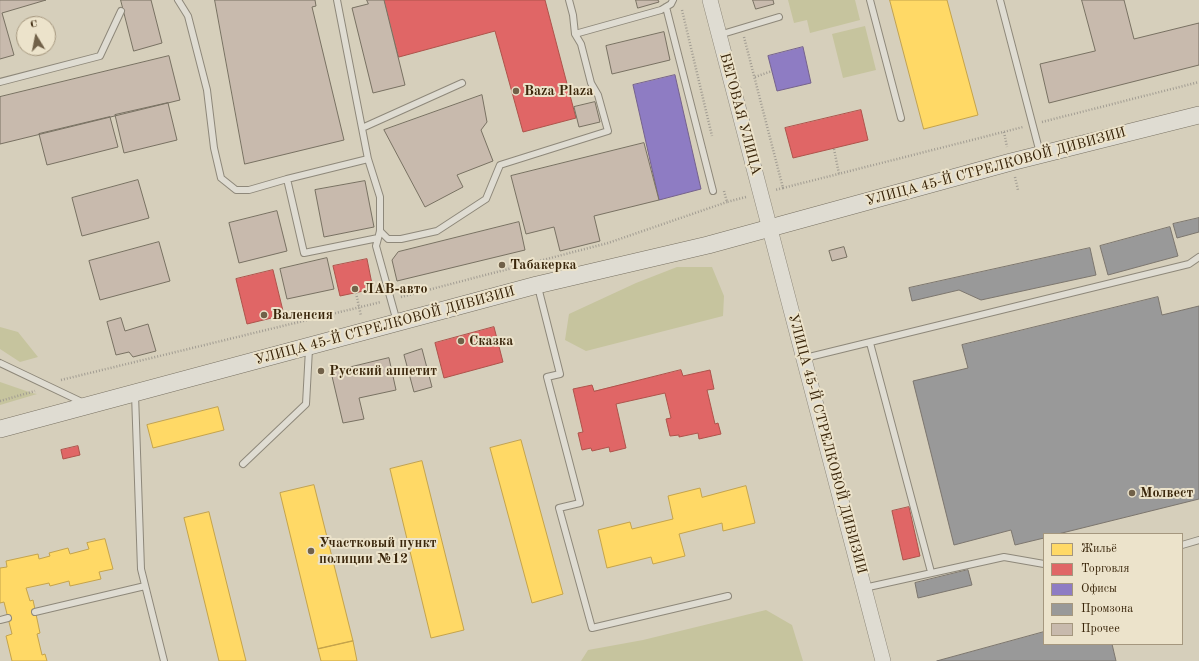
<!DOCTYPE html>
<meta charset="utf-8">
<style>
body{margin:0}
#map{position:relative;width:1199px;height:661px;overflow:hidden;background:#d6cfbb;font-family:"Old Standard TT",serif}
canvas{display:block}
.legend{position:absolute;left:1043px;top:533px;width:140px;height:112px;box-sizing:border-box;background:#ece3cb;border:1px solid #a5977e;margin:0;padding:5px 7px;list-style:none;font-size:12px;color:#3a260b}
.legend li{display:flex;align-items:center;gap:8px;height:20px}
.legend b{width:20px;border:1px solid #a5977e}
.north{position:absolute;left:16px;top:16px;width:40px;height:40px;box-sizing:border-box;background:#ece3cb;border:1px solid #a5977e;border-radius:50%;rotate:350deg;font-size:11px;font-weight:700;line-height:16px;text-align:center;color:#3a260b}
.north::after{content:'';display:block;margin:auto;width:14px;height:18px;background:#716149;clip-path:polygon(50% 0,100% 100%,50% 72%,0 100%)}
</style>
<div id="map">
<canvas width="1199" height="661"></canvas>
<ul class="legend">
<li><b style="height:11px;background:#ffd966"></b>Жильё</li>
<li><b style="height:11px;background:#e06666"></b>Торговля</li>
<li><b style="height:11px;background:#8e7cc3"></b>Офисы</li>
<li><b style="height:11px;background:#999"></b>Промзона</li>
<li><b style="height:11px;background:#c8baad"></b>Прочее</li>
</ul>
<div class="north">С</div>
</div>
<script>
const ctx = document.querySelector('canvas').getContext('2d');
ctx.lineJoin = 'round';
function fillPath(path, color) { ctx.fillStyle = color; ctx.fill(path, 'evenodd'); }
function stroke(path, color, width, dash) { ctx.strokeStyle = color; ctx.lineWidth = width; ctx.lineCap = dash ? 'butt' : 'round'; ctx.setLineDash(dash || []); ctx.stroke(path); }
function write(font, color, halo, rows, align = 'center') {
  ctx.font = font + ' "Old Standard TT",serif'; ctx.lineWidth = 4; ctx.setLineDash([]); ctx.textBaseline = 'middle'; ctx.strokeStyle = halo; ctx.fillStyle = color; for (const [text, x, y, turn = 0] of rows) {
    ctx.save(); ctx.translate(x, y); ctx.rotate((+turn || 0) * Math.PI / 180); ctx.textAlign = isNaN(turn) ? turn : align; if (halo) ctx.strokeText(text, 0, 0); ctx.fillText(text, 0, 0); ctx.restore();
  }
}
const green = new Path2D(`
 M 788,0 L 855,0 L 860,20 L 810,33 L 807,20 L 794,23 Z
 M 865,26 L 876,70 L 843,78 L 832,34 Z
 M 677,267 L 712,267 L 724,296 L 723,316 L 586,351 L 565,340 L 569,314 L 636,283 Z
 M 0,327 L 18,332 L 38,357 L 20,362 L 0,349 Z
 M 0,382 L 32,393 L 37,394 L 0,405 Z
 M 766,610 L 792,625 L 803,661 L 581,661 L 588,650 L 643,640 Z`);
const homes = new Path2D(`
 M 890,0 L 947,0 L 978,115 L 924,129 Z
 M 218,407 L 224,430 L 153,448 L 147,425 Z
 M 521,440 L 563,594 L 532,603 L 490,448 Z
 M 422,461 L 464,630 L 431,638 L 390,469 Z
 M 314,485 L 353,641 L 318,649 L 280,493 Z
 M 746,486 L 755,523 L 723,531 L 722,523 L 679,534 L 685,556 L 653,564 L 651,557 L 607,568 L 598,530 L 630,522 L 632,529 L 673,519 L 668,496 L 700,488 L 702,497 Z
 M 209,512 L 246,661 L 219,661 L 184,518 Z
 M 105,539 L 113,569 L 99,572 L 101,579 L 70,586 L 69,581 L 50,586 L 49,583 L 26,588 L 30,601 L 33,600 L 40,633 L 37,634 L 42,655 L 45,654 L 47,661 L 12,661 L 6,636 L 12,634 L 4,602 L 0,603 L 0,568 L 7,567 L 6,561 L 38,554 L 39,559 L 50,556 L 49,553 L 68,548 L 70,554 L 89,549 L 87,543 Z
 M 353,641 L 357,661 L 321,661 L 318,649 Z`);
const shops = new Path2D(`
 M 384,0 L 545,0 L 576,118 L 523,132 L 495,31 L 399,57 Z
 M 861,110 L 868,140 L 793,158 L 785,128 Z
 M 367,259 L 373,289 L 340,296 L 333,266 Z
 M 273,270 L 284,315 L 247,324 L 236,279 Z
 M 494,327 L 503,362 L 444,378 L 435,343 Z
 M 681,370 L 683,376 L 710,370 L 714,389 L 707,390 L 715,424 L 718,423 L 721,434 L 699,439 L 698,433 L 679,437 L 679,435 L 670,436 L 666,419 L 671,418 L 665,393 L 616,404 L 626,448 L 610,452 L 609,447 L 592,451 L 591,448 L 582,450 L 578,433 L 583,432 L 573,389 L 592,385 L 594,391 Z
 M 78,446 L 80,455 L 63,459 L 61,450 Z
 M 909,507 L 920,556 L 903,560 L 892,511 Z`);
const offices = new Path2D(`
 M 803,47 L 811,83 L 777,91 L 768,56 Z
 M 675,75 L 701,189 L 659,200 L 633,85 Z`);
const industry = new Path2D(`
 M 1199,218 L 1199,232 L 1177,238 L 1173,224 Z
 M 1170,227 L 1178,256 L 1108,275 L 1100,246 Z
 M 1090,248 L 1096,275 L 981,300 L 959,290 L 912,301 L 909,288 Z
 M 1158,297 L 1162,315 L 1199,306 L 1199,499 L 1058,534 L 1044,534 L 1044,538 L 1015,545 L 1011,530 L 954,545 L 913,381 L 968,368 L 962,345 Z
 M 968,570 L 972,585 L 918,598 L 915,583 Z
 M 1044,632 L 1044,644 L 1112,644 L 1116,661 L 937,661 Z`);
const building = new Path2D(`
 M 0,0 L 46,0 L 2,13 L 14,55 L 0,59 Z
 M 121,0 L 151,0 L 162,43 L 134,51 Z
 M 215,0 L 315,0 L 316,6 L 312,7 L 344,140 L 245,164 Z
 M 367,0 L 384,0 L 405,85 L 373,93 L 352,8 L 368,4 Z
 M 636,0 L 658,0 L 659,2 L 638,8 Z
 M 753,0 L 773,0 L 774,4 L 756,9 Z
 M 1082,0 L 1124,0 L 1134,39 L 1199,23 L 1199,65 L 1049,103 L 1040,64 L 1095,51 Z
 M 664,32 L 670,60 L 612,74 L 606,46 Z
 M 169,56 L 180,100 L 0,144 L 0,97 Z
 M 482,95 L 487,122 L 481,130 L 493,161 L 457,175 L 463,187 L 425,207 L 384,130 Z
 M 595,102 L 600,122 L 579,127 L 574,107 Z
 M 168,103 L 177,140 L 124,153 L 115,115 Z
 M 110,117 L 118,147 L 47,165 L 39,134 Z
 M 644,143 L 659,200 L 594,216 L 600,241 L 560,251 L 554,227 L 526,234 L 511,176 Z
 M 138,180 L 149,218 L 82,236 L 72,198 Z
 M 365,181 L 374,227 L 324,237 L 315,190 Z
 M 277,211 L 287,251 L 239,263 L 229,223 Z
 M 519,222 L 525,250 L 397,281 L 392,260 L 398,252 Z
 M 159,242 L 170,281 L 100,300 L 89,261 Z
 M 844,247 L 847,257 L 832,261 L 829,251 Z
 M 327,258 L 334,289 L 287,299 L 280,269 Z
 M 121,318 L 125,331 L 148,324 L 156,351 L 133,357 L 129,352 L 116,355 L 107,322 Z
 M 422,349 L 432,387 L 414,392 L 404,355 Z
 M 389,358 L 396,390 L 359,398 L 364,419 L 343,423 L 331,372 Z`);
const path = new Path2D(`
 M 682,10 L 712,136
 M 744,37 L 783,188 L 775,190
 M 755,77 L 772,71
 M 1042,122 L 1199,82
 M 1004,132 L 1007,147
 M 834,149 L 839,174
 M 1015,177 L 1018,190
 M 783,188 L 1023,127
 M 724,191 L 727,202 L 746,197
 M 356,293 L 361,316
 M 401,297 L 608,243 L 727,202
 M 61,380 L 381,302
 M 0,401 L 35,391`);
const service = new Path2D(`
 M 178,0 L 188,16 L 207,90 L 214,148 L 221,178 L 236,190 L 249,190 L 287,179
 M 337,0 L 368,159 L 380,197 L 380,231 L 376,246 L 397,322
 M 870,0 L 901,118
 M 1000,0 L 1040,153
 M 666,7 L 713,191
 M 575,34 L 661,10 L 671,4 L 673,0
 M 719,35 L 779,17
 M 0,82 L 100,56 L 121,11
 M 362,128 L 462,83
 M 368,159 L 287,179 L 304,253 L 378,238
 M 380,231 L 388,239 L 401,239 L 437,231 L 486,199 L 500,165 L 608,131 L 598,95 L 591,83 L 581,44 L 575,34 L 573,15 L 569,0
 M 538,287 L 560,374 L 547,377 L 580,503 L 559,508 L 592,628 L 728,596
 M 870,343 L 931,572
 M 805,358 L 1189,264 L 1199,257
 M 0,363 L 84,403
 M 135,394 L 141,569 L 164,661
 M 243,464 L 306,404 L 309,349
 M 1182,545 L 1199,540
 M 864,588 L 1004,557 L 1044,564
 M 35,612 L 145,586
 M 0,620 L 8,618`);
const tertiary = new Path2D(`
 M 710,0 L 883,661`);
const secondary = new Path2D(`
 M 0,429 L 537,285 L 708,245 L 1011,162 L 1199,115`);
const markers = [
 [516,91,4,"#716149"],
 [502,265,4,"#716149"],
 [355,289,4,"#716149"],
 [264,315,4,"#716149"],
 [461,341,4,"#716149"],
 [321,371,4,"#716149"],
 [1132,493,4,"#716149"],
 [311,551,4,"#716149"]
];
const poiNames = [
 ["Baza Plaza",524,91],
 ["Табакерка",510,265],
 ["ЛАВ-авто",363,289],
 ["Валенсия",272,315],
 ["Сказка",469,341],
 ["Русский аппетит",329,371],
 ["Молвест",1140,493],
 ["Участковый пункт",319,543],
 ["полиции №12",319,559]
];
const streetNames = [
 ["БЕГОВАЯ УЛИЦА",740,114,75],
 ["УЛИЦА 45-Й СТРЕЛКОВОЙ ДИВИЗИИ",996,167,-15],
 ["УЛИЦА 45-Й СТРЕЛКОВОЙ ДИВИЗИИ",385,326,-15],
 ["УЛИЦА 45-Й СТРЕЛКОВОЙ ДИВИЗИИ",827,444,75]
];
fillPath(green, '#c6c49e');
fillPath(homes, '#ffd966');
stroke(homes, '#c4a34b', 1);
fillPath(shops, '#e06666');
stroke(shops, '#ae534b', 1);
fillPath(offices, '#8e7cc3');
stroke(offices, '#75628c', 1);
fillPath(industry, '#999');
stroke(industry, '#7c766e', 1);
fillPath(building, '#c8baad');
stroke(building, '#787162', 1);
stroke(service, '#8e887a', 8);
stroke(tertiary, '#8e887a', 16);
stroke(secondary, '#787162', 18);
stroke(path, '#a19c92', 2.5, [1, 2]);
stroke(service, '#dfdcd2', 6);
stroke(tertiary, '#dfdcd2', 15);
stroke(secondary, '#dfdcd2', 17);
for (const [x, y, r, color] of markers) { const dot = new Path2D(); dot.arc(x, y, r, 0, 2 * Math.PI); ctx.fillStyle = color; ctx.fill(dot); stroke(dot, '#ece3cb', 1.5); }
write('bold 14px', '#3a260b', '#ece3cb', poiNames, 'left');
write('14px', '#3a260b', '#ece3cb', streetNames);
</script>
